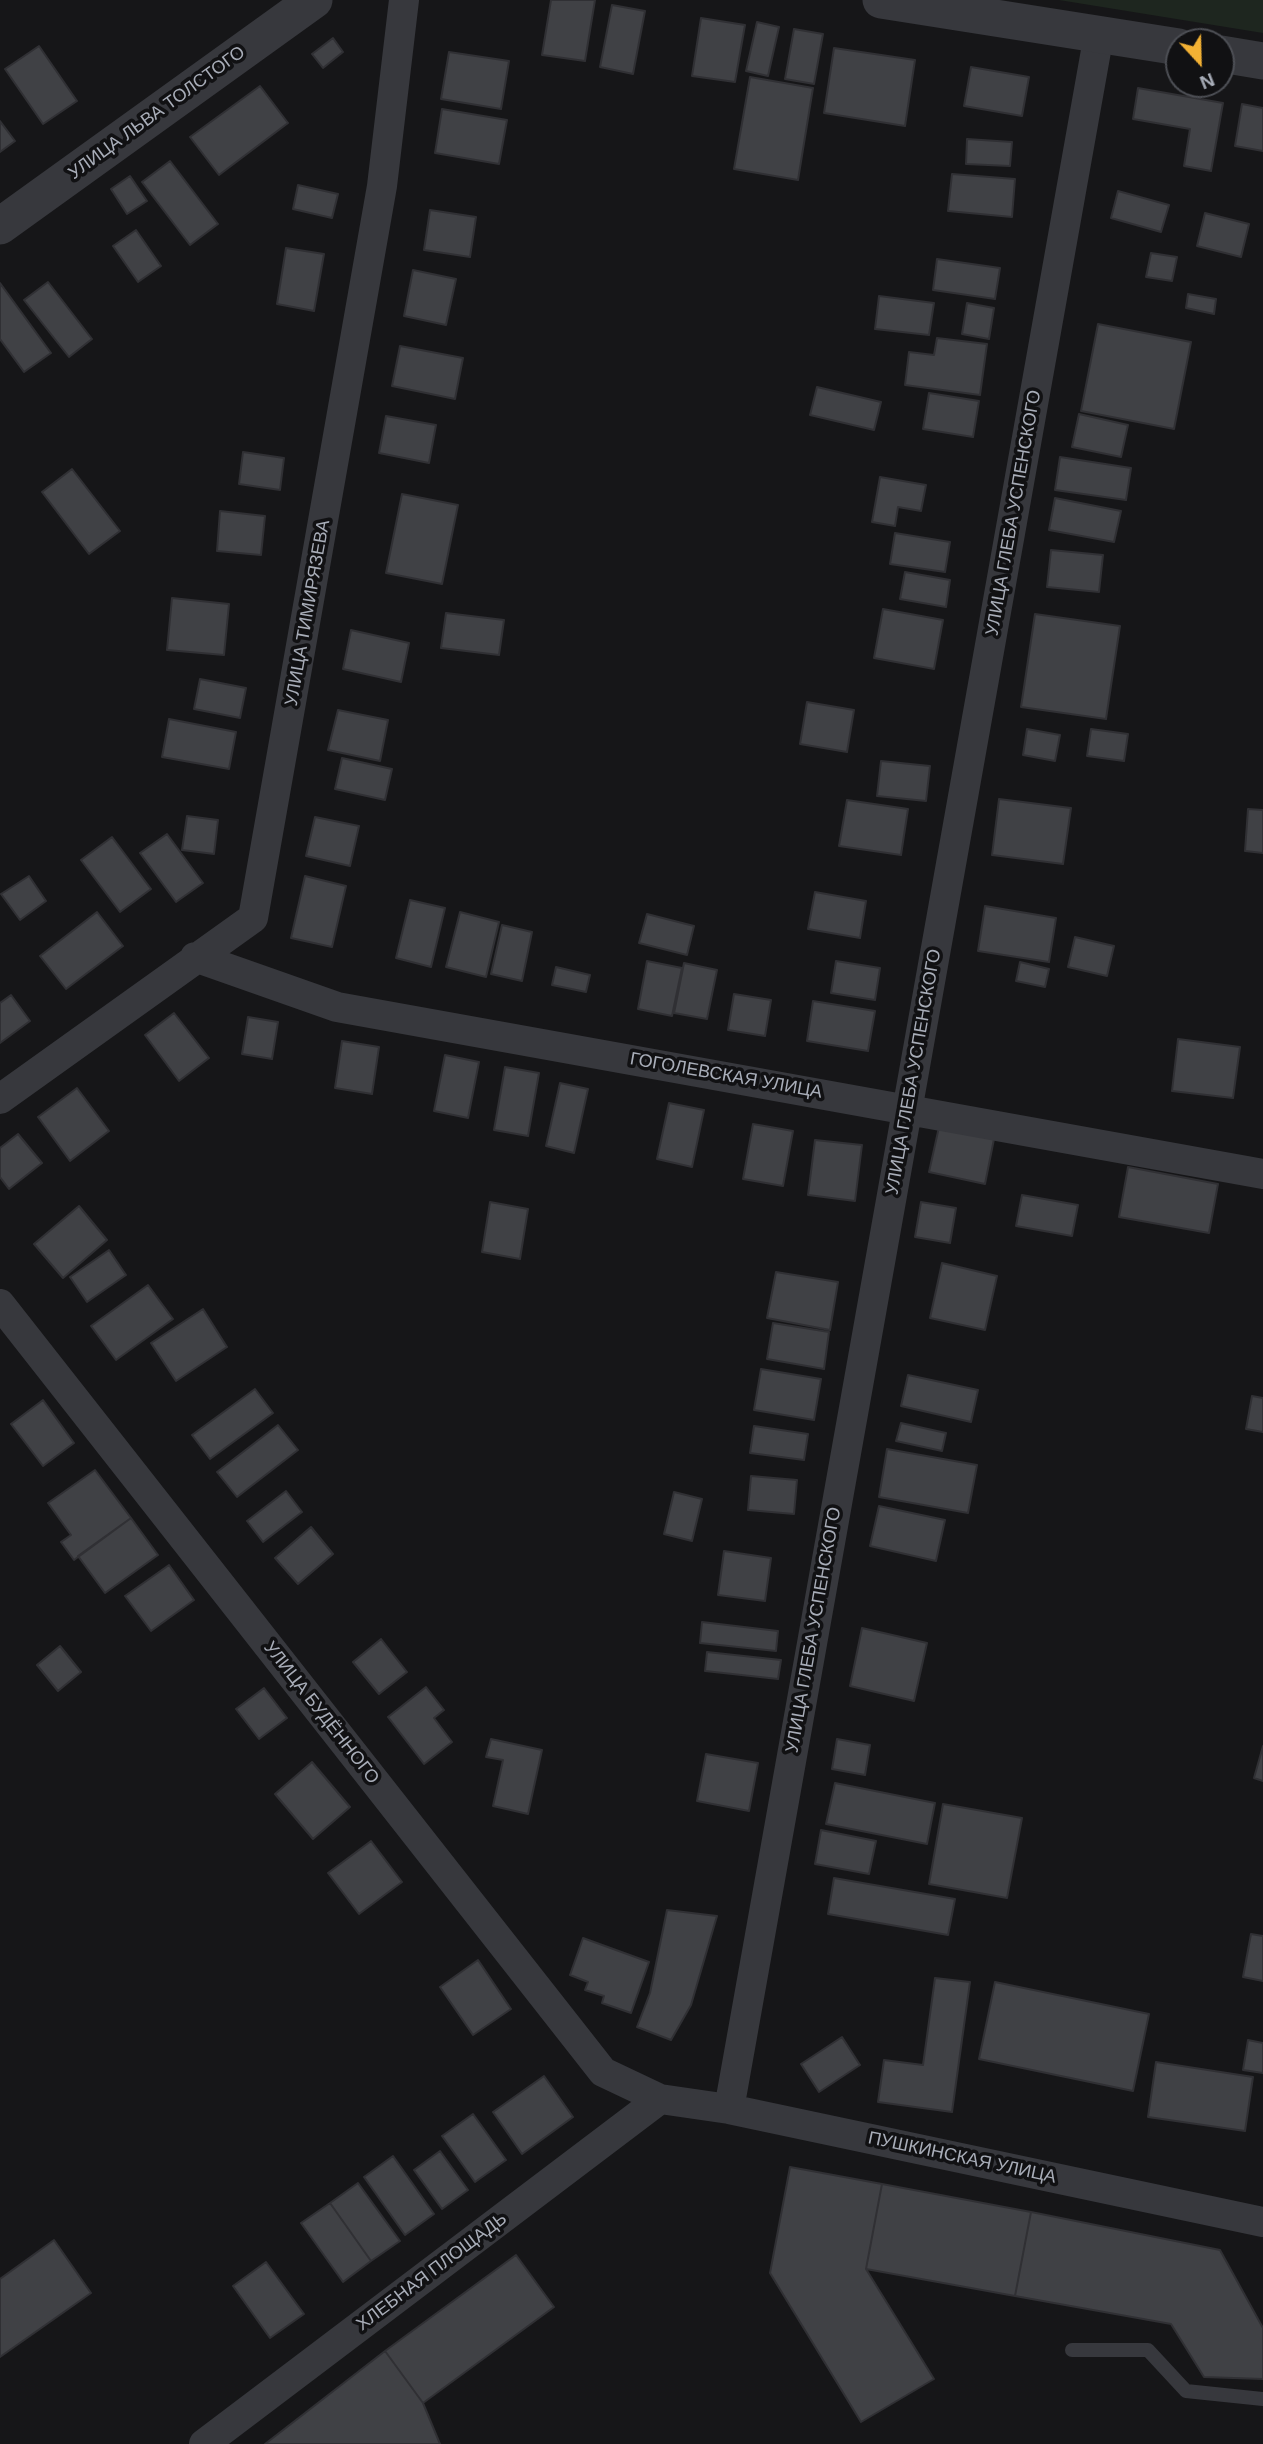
<!DOCTYPE html>
<meta charset="utf-8">
<style>
body{margin:0}
#map{position:relative;width:1263px;height:2444px;overflow:hidden;background:#161618;font-family:Arial,sans-serif}
canvas{display:block}
.north{position:absolute;left:1165px;top:28px;width:70px;height:70px;box-sizing:border-box;background:#111113;border:2px solid #4d4f55;border-radius:50%;rotate:158deg;font-size:19px;font-weight:700;line-height:28px;text-align:center;color:#a8adb8}
.north::after{content:'';display:block;margin:auto;width:24px;height:32px;background:#f2b134;clip-path:polygon(50% 0,100% 100%,50% 72%,0 100%)}
</style>
<div id="map">
<canvas width="1263" height="2444"></canvas>
<div class="north">N</div>
</div>
<script>
const ctx = document.querySelector('canvas').getContext('2d');
ctx.lineJoin = 'round';
function fillPath(path, color) { ctx.fillStyle = color; ctx.fill(path, 'evenodd'); }
function stroke(path, color, width, dash) { ctx.strokeStyle = color; ctx.lineWidth = width; ctx.lineCap = dash ? 'butt' : 'round'; ctx.setLineDash(dash || []); ctx.stroke(path); }
function write(font, color, halo, rows, align = 'center') {
  ctx.font = font + ' Arial,sans-serif'; ctx.lineWidth = 7; ctx.setLineDash([]); ctx.textBaseline = 'middle'; ctx.strokeStyle = halo; ctx.fillStyle = color; for (const [text, x, y, turn = 0] of rows) {
    ctx.save(); ctx.translate(x, y); ctx.rotate((+turn || 0) * Math.PI / 180); ctx.textAlign = isNaN(turn) ? turn : align; if (halo) ctx.strokeText(text, 0, 0); ctx.fillText(text, 0, 0); ctx.restore();
  }
}
const green = new Path2D(`
 M 1059,0 L 1263,0 L 1263,33 Z`);
const building = new Path2D(`
 M 551,0 L 595,0 L 585,61 L 542,55 Z
 M 612,5 L 645,11 L 633,74 L 600,67 Z
 M 701,18 L 745,25 L 735,82 L 692,76 Z
 M 757,22 L 779,27 L 768,76 L 746,71 Z
 M 794,29 L 823,34 L 814,84 L 785,79 Z
 M 333,38 L 343,52 L 323,68 L 312,54 Z
 M 39,46 L 77,101 L 43,124 L 5,69 Z
 M 834,48 L 915,60 L 905,126 L 824,113 Z
 M 449,52 L 509,61 L 501,109 L 441,99 Z
 M 971,67 L 1029,77 L 1022,116 L 964,106 Z
 M 750,77 L 813,88 L 798,180 L 734,169 Z
 M 260,86 L 288,123 L 219,175 L 190,137 Z
 M 1138,88 L 1223,103 L 1211,171 L 1184,166 L 1190,129 L 1133,119 Z
 M 1242,104 L 1263,108 L 1263,151 L 1235,146 Z
 M 442,109 L 507,120 L 499,164 L 435,153 Z
 M 0,121 L 15,141 L 0,152 Z
 M 967,139 L 1012,142 L 1010,166 L 966,164 Z
 M 170,161 L 218,224 L 190,245 L 142,182 Z
 M 952,174 L 1015,179 L 1012,217 L 948,211 Z
 M 130,176 L 147,201 L 127,214 L 111,189 Z
 M 298,185 L 338,194 L 332,218 L 293,209 Z
 M 1118,191 L 1169,205 L 1161,232 L 1111,218 Z
 M 430,210 L 476,217 L 470,257 L 424,250 Z
 M 1205,213 L 1249,224 L 1241,257 L 1197,246 Z
 M 136,230 L 161,266 L 138,282 L 113,246 Z
 M 286,248 L 324,254 L 314,311 L 277,304 Z
 M 1151,253 L 1177,257 L 1172,281 L 1146,277 Z
 M 937,259 L 1000,268 L 995,299 L 933,290 Z
 M 413,270 L 456,279 L 446,325 L 404,316 Z
 M 48,282 L 92,339 L 69,357 L 24,300 Z
 M 0,283 L 51,353 L 24,372 L 0,339 Z
 M 1188,294 L 1216,299 L 1214,314 L 1186,308 Z
 M 879,296 L 934,303 L 929,335 L 875,329 Z
 M 967,303 L 994,308 L 989,339 L 962,334 Z
 M 1098,324 L 1191,342 L 1174,429 L 1081,411 Z
 M 937,338 L 987,344 L 980,395 L 905,385 L 909,352 L 934,355 Z
 M 400,346 L 463,358 L 455,399 L 392,386 Z
 M 817,387 L 881,402 L 874,430 L 810,415 Z
 M 929,393 L 979,401 L 973,437 L 923,429 Z
 M 1079,414 L 1128,425 L 1121,457 L 1072,447 Z
 M 386,416 L 436,425 L 429,463 L 379,453 Z
 M 243,452 L 284,458 L 280,490 L 239,484 Z
 M 1060,457 L 1131,468 L 1126,500 L 1055,490 Z
 M 72,469 L 120,531 L 89,554 L 42,492 Z
 M 880,477 L 926,485 L 921,511 L 898,507 L 895,526 L 872,522 Z
 M 402,494 L 458,505 L 442,584 L 386,573 Z
 M 1055,498 L 1121,511 L 1114,542 L 1049,530 Z
 M 220,511 L 265,516 L 261,555 L 217,551 Z
 M 895,533 L 950,542 L 945,572 L 890,564 Z
 M 1051,550 L 1103,555 L 1099,592 L 1047,587 Z
 M 905,572 L 950,580 L 946,607 L 900,599 Z
 M 172,598 L 229,604 L 224,655 L 167,650 Z
 M 883,609 L 943,620 L 934,669 L 874,658 Z
 M 446,613 L 504,620 L 499,655 L 441,648 Z
 M 1035,614 L 1120,626 L 1106,719 L 1021,707 Z
 M 351,630 L 409,643 L 401,682 L 343,669 Z
 M 200,679 L 246,688 L 240,718 L 194,709 Z
 M 807,702 L 854,710 L 847,752 L 800,744 Z
 M 338,710 L 388,720 L 380,761 L 328,750 Z
 M 169,719 L 236,732 L 229,769 L 162,757 Z
 M 1027,729 L 1060,735 L 1055,761 L 1023,755 Z
 M 1091,729 L 1128,734 L 1124,761 L 1087,756 Z
 M 342,758 L 392,769 L 385,800 L 335,789 Z
 M 881,761 L 930,766 L 926,801 L 877,796 Z
 M 999,799 L 1071,808 L 1063,864 L 992,855 Z
 M 847,800 L 908,809 L 901,855 L 839,846 Z
 M 1248,809 L 1263,810 L 1263,853 L 1245,851 Z
 M 187,816 L 218,820 L 214,854 L 182,850 Z
 M 315,817 L 359,826 L 350,866 L 306,856 Z
 M 167,834 L 203,883 L 176,902 L 140,853 Z
 M 112,837 L 151,889 L 120,912 L 81,860 Z
 M 29,876 L 46,901 L 20,920 L 1,894 Z
 M 305,876 L 346,886 L 332,947 L 291,938 Z
 M 815,892 L 866,901 L 860,938 L 808,929 Z
 M 410,900 L 445,908 L 431,967 L 396,958 Z
 M 985,906 L 1056,918 L 1049,962 L 978,951 Z
 M 97,912 L 123,946 L 66,989 L 40,956 Z
 M 460,912 L 499,922 L 486,977 L 446,967 Z
 M 647,914 L 694,926 L 687,955 L 639,943 Z
 M 502,925 L 532,932 L 522,981 L 491,974 Z
 M 1075,937 L 1114,946 L 1107,976 L 1068,967 Z
 M 647,961 L 682,968 L 672,1016 L 638,1009 Z
 M 836,961 L 880,968 L 875,1000 L 831,993 Z
 M 1020,962 L 1049,969 L 1045,987 L 1016,981 Z
 M 684,963 L 717,970 L 707,1019 L 674,1013 Z
 M 556,967 L 590,975 L 586,992 L 552,985 Z
 M 734,994 L 771,1000 L 765,1036 L 728,1030 Z
 M 11,995 L 30,1021 L 0,1043 L 0,1003 Z
 M 813,1001 L 875,1011 L 868,1051 L 807,1041 Z
 M 174,1013 L 209,1058 L 179,1081 L 145,1035 Z
 M 248,1017 L 278,1022 L 272,1059 L 242,1054 Z
 M 1178,1039 L 1240,1047 L 1233,1098 L 1172,1091 Z
 M 342,1041 L 379,1047 L 372,1094 L 335,1088 Z
 M 445,1055 L 479,1062 L 468,1118 L 434,1111 Z
 M 505,1067 L 539,1073 L 528,1136 L 494,1130 Z
 M 560,1083 L 588,1089 L 574,1153 L 546,1146 Z
 M 77,1088 L 109,1131 L 70,1161 L 38,1117 Z
 M 669,1103 L 704,1110 L 692,1167 L 657,1159 Z
 M 753,1124 L 793,1131 L 783,1186 L 743,1179 Z
 M 939,1127 L 994,1139 L 985,1184 L 929,1172 Z
 M 18,1134 L 42,1163 L 9,1189 L 0,1177 L 0,1148 Z
 M 815,1140 L 862,1145 L 855,1201 L 808,1195 Z
 M 1128,1167 L 1218,1184 L 1209,1233 L 1119,1217 Z
 M 1022,1195 L 1078,1205 L 1072,1236 L 1016,1226 Z
 M 490,1202 L 528,1209 L 520,1259 L 482,1252 Z
 M 921,1202 L 956,1208 L 950,1243 L 915,1237 Z
 M 79,1206 L 107,1240 L 63,1278 L 34,1244 Z
 M 109,1250 L 126,1275 L 87,1302 L 70,1277 Z
 M 942,1263 L 997,1276 L 985,1330 L 930,1318 Z
 M 776,1272 L 838,1282 L 830,1330 L 767,1318 Z
 M 148,1285 L 173,1319 L 116,1360 L 91,1326 Z
 M 203,1309 L 227,1347 L 176,1381 L 151,1343 Z
 M 773,1323 L 829,1332 L 824,1369 L 767,1359 Z
 M 761,1369 L 821,1379 L 814,1420 L 754,1410 Z
 M 908,1375 L 978,1390 L 971,1422 L 901,1406 Z
 M 255,1389 L 273,1413 L 210,1459 L 192,1435 Z
 M 1252,1396 L 1263,1398 L 1263,1432 L 1246,1429 Z
 M 43,1400 L 74,1443 L 43,1466 L 11,1424 Z
 M 901,1423 L 946,1433 L 942,1451 L 896,1441 Z
 M 278,1425 L 298,1450 L 237,1497 L 217,1472 Z
 M 754,1426 L 808,1434 L 804,1460 L 750,1453 Z
 M 887,1449 L 977,1465 L 968,1513 L 879,1497 Z
 M 95,1470 L 131,1518 L 74,1560 L 61,1542 L 71,1535 L 48,1503 Z
 M 751,1476 L 797,1480 L 794,1514 L 748,1510 Z
 M 286,1491 L 302,1512 L 263,1542 L 247,1521 Z
 M 674,1492 L 702,1499 L 692,1541 L 664,1534 Z
 M 879,1506 L 945,1520 L 936,1561 L 870,1546 Z
 M 131,1518 L 158,1555 L 105,1593 L 78,1556 Z
 M 311,1527 L 333,1554 L 298,1584 L 275,1558 Z
 M 724,1551 L 771,1558 L 765,1601 L 718,1595 Z
 M 169,1565 L 194,1600 L 151,1631 L 125,1596 Z
 M 702,1622 L 778,1631 L 776,1651 L 700,1643 Z
 M 862,1628 L 927,1643 L 914,1701 L 850,1686 Z
 M 381,1639 L 407,1672 L 379,1694 L 353,1662 Z
 M 60,1646 L 81,1672 L 58,1691 L 37,1665 Z
 M 707,1652 L 781,1660 L 778,1679 L 705,1671 Z
 M 426,1687 L 444,1710 L 434,1718 L 452,1742 L 424,1764 L 388,1717 Z
 M 264,1688 L 287,1718 L 259,1739 L 236,1709 Z
 M 491,1739 L 542,1750 L 528,1814 L 493,1806 L 503,1760 L 486,1757 Z
 M 837,1739 L 870,1745 L 865,1775 L 832,1769 Z
 M 1263,1746 L 1263,1781 L 1254,1778 Z
 M 706,1754 L 758,1763 L 749,1811 L 697,1801 Z
 M 312,1762 L 350,1807 L 313,1839 L 275,1794 Z
 M 835,1783 L 935,1803 L 927,1844 L 826,1824 Z
 M 943,1804 L 1022,1818 L 1007,1898 L 929,1884 Z
 M 821,1830 L 876,1841 L 869,1874 L 815,1864 Z
 M 371,1841 L 402,1882 L 359,1914 L 328,1873 Z
 M 834,1878 L 955,1899 L 948,1935 L 828,1914 Z
 M 667,1910 L 717,1916 L 691,2005 L 671,2040 L 637,2027 L 650,1993 Z
 M 1251,1934 L 1263,1936 L 1263,1981 L 1243,1977 Z
 M 583,1938 L 649,1962 L 631,2013 L 602,2003 L 604,1996 L 585,1990 L 588,1982 L 570,1975 Z
 M 478,1960 L 511,2009 L 473,2035 L 440,1987 Z
 M 935,1978 L 970,1982 L 952,2112 L 878,2102 L 884,2060 L 923,2065 Z
 M 995,1982 L 1149,2014 L 1133,2091 L 979,2059 Z
 M 842,2037 L 860,2065 L 819,2092 L 801,2064 Z
 M 1248,2040 L 1263,2043 L 1263,2073 L 1243,2070 Z
 M 1156,2062 L 1253,2077 L 1245,2131 L 1148,2117 Z
 M 544,2076 L 573,2117 L 522,2154 L 493,2112 Z
 M 473,2114 L 506,2160 L 475,2182 L 442,2136 Z
 M 440,2151 L 468,2190 L 442,2209 L 414,2170 Z
 M 393,2156 L 434,2214 L 405,2235 L 364,2177 Z
 M 790,2167 L 882,2184 L 866,2269 L 934,2379 L 861,2422 L 770,2273 Z
 M 358,2183 L 400,2241 L 371,2261 L 330,2203 Z
 M 882,2184 L 1031,2212 L 1015,2296 L 866,2269 Z
 M 330,2203 L 371,2261 L 343,2282 L 301,2223 Z
 M 1031,2212 L 1220,2250 L 1263,2328 L 1263,2379 L 1204,2377 L 1171,2324 L 1015,2296 Z
 M 54,2240 L 91,2293 L 0,2357 L 0,2279 Z
 M 516,2255 L 554,2307 L 423,2403 L 385,2351 Z
 M 266,2262 L 304,2314 L 270,2338 L 233,2286 Z
 M 385,2351 L 423,2403 L 440,2444 L 265,2444 Z`);
const service = new Path2D(`
 M 1072,2350 L 1148,2350 L 1186,2391 L 1263,2399`);
const minor = new Path2D(`
 M 195,957 L 337,1007 L 1263,1174
 M 0,1099 L 253,918 L 382,186 L 404,0
 M 0,1304 L 603,2072 L 660,2099 L 729,2109 L 1263,2222
 M 729,2109 L 1099,34
 M 204,2444 L 660,2099`);
const tertiary = new Path2D(`
 M 881,0 L 1179,47
 M 1221,54 L 1263,61
 M 0,226 L 314,0`);
const streetNames = [
 ["УЛИЦА ЛЬВА ТОЛСТОГО",157,113,-36],
 ["УЛИЦА ГЛЕБА УСПЕНСКОГО",1014,513,-80],
 ["УЛИЦА ТИМИРЯЗЕВА",308,613,-80],
 ["УЛИЦА ГЛЕБА УСПЕНСКОГО",914,1072,-80],
 ["ГОГОЛЕВСКАЯ УЛИЦА",726,1076,10],
 ["УЛИЦА ГЛЕБА УСПЕНСКОГО",814,1630,-80],
 ["УЛИЦА БУДЁННОГО",321,1713,52],
 ["ПУШКИНСКАЯ УЛИЦА",962,2158,12],
 ["ХЛЕБНАЯ ПЛОЩАДЬ",432,2272,-37]
];
fillPath(green, '#1e261f');
fillPath(building, '#404145');
stroke(building, '#303034', 2);
stroke(service, '#37383d', 14);
stroke(minor, '#37383d', 30);
stroke(tertiary, '#37383d', 37);
write('18px', '#a8adb8', '#111113', streetNames);
</script>
